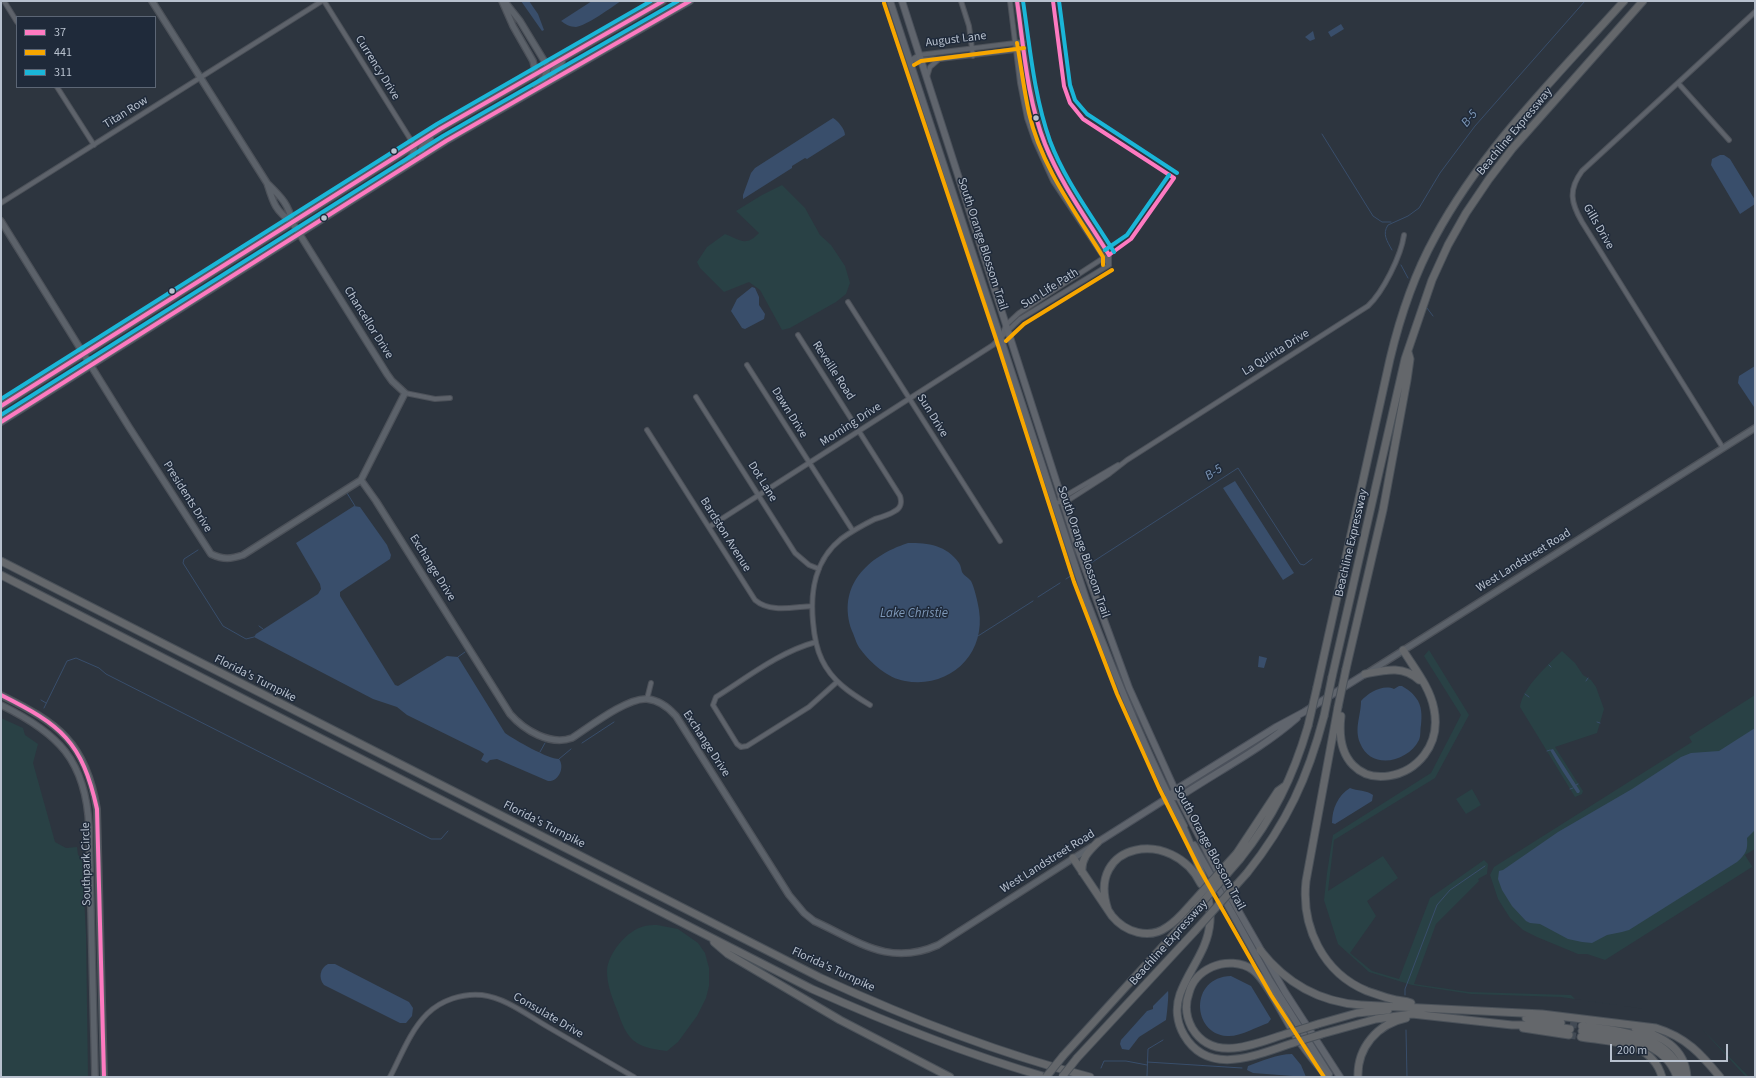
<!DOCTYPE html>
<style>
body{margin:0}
#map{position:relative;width:1756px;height:1078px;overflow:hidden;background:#2d353f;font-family:"Source Sans 3",sans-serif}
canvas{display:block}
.frame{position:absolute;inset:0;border:2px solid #b8c1ce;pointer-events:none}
.legend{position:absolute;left:16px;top:16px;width:140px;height:72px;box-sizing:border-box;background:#1f2a3a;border:1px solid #5c6675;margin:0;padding:5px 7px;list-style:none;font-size:12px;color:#b8c1ce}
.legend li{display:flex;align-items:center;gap:8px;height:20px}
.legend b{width:20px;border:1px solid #5c6675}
.scale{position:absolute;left:1610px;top:1044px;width:118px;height:18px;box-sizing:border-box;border:2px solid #b8c1ce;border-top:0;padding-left:5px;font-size:12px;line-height:14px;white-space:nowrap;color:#b8c1ce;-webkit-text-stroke:3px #1f2a3a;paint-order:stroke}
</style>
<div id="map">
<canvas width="1756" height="1078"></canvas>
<div class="frame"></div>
<ul class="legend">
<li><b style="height:5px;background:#fe7ac1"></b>37</li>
<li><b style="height:5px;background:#f7a600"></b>441</li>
<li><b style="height:5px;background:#1ab6d8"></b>311</li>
</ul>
<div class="scale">200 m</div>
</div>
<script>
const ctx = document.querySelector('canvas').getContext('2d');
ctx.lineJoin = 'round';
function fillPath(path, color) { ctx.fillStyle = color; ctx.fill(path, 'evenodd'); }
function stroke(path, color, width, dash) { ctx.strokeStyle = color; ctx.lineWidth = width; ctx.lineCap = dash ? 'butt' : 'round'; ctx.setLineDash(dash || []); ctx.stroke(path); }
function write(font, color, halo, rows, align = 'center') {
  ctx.font = font + ' "Source Sans 3",sans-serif'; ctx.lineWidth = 3; ctx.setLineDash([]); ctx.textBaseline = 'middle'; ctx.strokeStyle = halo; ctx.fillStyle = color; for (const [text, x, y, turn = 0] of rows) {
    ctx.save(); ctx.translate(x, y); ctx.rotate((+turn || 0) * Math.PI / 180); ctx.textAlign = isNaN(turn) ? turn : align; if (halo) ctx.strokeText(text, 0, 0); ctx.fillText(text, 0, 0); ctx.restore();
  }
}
const green = new Path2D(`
 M 782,185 L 805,208 L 820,235 L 831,245 L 845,266 L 850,283 L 846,294 L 836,302 L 790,328 L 782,330 L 760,290 L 749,282 L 724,292 L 700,268 L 697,262 L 707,247 L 725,234 C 740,240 746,247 759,233 L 736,211 L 762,195 Z
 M 1429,650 L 1469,715 L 1435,778 L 1334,840 L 1328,891 L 1383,856 L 1398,878 L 1367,901 L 1376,916 L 1350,953 L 1372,971 L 1399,979 L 1430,898 L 1484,860 L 1488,864 L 1487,874 L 1478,879 L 1479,881 L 1436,924 L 1414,984 L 1469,992 L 1571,995 L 1575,999 L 1651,1010 L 1702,1029 L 1749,1077 L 1746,1077 L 1702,1029 L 1651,1010 L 1561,997 L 1471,994 L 1412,985 L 1369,972 L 1338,944 L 1324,900 L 1327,873 L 1333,835 L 1431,773 L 1461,715 L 1424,656 Z
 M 1562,651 L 1575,663 L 1583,675 L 1591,680 L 1596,687 L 1604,709 L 1597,733 L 1555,747 L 1583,791 L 1582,794 L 1575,797 L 1520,707 C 1522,688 1549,664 1562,651 Z
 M 1755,695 L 1755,849 L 1745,855 L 1755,871 L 1752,867 L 1605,960 L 1587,954 L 1578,954 L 1537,937 L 1523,930 L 1510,918 L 1498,899 L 1490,875 L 1494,867 L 1692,742 L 1689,737 Z
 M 1,718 L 23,728 L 25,735 L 38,744 L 33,763 L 55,842 L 66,848 L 77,847 L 78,855 L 82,858 L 86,935 L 88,1077 L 1,1077 Z
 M 1472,789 L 1481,805 L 1466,814 L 1456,799 Z
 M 657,925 L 678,929 L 698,943 L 705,953 L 709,968 L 709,986 L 706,998 L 697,1016 L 678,1042 L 667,1051 C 657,1050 645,1048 637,1043 C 626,1037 621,1021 617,1010 C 612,997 607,985 607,971 C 608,953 627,930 645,926 C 648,925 653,925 657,925 Z`);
const water = new Path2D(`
 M 521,1 L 529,1 L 538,14 L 544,30 L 542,31 Z
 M 592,1 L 621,1 C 612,7 586,26 576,27 C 570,27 565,24 561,21 Z
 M 1341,24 L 1344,29 L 1331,37 L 1328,32 Z
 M 1313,31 L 1315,39 L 1310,41 L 1305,37 Z
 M 833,118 C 838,121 845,129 845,135 L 807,159 L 805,158 L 792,166 L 792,168 L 743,199 L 743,195 L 751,173 L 755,168 Z
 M 1720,155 L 1724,155 L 1730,159 L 1755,200 L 1755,204 L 1740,214 L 1711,165 L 1712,159 Z
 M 752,287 L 755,288 L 759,297 L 759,305 L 765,314 L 764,319 L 745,329 L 742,328 L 731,311 L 737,299 Z
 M 1755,366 L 1755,407 L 1754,407 L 1738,383 L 1739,376 Z
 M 1235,481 L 1294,573 L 1283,580 L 1223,488 Z
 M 354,506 L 360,507 L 387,545 L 391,555 L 390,559 L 340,592 L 340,596 L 395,685 L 398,686 L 447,656 L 458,657 L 505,733 C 515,740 548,759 559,759 C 565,767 559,782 548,781 L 497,759 L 490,760 L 487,763 L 481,760 L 484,754 L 480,751 L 407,715 L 397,707 L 373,699 L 254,637 L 256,634 L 318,594 L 321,589 L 320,584 L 296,543 Z
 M 908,543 C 929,543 946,545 959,563 C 961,566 961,569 962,572 C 964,576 968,577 971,581 C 974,586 978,603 979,610 C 986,655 949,689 905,681 C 887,678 871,663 861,650 C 856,644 855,637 852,631 C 836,586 868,556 908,543 Z
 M 1259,656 L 1267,658 L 1264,668 L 1258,667 Z
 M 1399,686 L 1402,686 C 1407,689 1413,693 1416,698 C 1422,705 1422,716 1421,725 C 1420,729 1421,736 1419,740 C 1408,762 1371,771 1360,743 C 1354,728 1361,716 1361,701 C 1368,693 1383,684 1394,689 Z
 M 1755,728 L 1755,830 L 1747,838 C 1748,850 1746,854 1737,862 L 1629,930 L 1622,932 L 1607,935 L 1592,943 L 1582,942 L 1568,939 L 1540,924 L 1530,923 L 1526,921 L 1512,906 L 1502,890 L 1498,879 L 1499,871 L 1503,870 L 1558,832 L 1632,789 L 1681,757 L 1691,753 L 1719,751 Z
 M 1553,749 L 1580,791 L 1579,793 L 1577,793 C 1568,779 1558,765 1550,750 Z
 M 1350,788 C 1357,791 1367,790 1373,795 L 1372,801 L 1335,824 L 1332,823 C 1332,809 1338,795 1350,788 Z
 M 328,964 L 335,964 L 409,1002 L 413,1008 L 412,1016 L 406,1023 L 400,1023 L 324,985 C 318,978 320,968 328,964 Z
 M 1231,976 L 1251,986 L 1271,1019 L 1268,1023 C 1256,1027 1240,1037 1227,1036 C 1192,1034 1189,977 1231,976 Z
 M 1168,991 C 1169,994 1167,1015 1166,1020 L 1139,1037 L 1129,1050 L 1122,1049 L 1120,1044 L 1121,1040 L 1147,1011 L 1153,1009 L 1153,1006 Z
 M 1292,1054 L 1301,1065 L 1306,1077 L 1253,1073 L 1247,1070 L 1248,1066 C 1262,1061 1277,1054 1292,1054 Z`);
const stream = new Path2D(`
 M 1322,134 L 1373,216 L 1382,222 L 1391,222
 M 1392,250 C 1387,241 1382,234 1388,225 L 1408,216 L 1419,208 L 1440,173 L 1475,126 L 1585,1
 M 1401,265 L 1408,278
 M 1427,308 L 1433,316
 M 347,493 L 355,506
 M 198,550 L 184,559 L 183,563 L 223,626 L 246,639 L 254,637
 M 1091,563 L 1238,468 L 1300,564 L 1304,565 L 1312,559
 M 1066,579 L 1072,575
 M 1038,597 L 1060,583
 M 259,626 L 263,629
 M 978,636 L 1033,601
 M 458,657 L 465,652
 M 1549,665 L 1551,667
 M 1586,681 L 1588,678
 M 1525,694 L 1529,697
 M 41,700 L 46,703
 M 44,708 L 67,661 L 76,658 L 99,668 L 106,674 L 431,839 L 441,839 L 448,831
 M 1597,722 L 1600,723
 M 582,743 L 614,722
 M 1547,751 L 1550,750
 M 540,752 L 545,743
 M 559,759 L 571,749
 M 1576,785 L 1578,784
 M 1570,789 L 1573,788
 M 1405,995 L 1405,989 L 1437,905 L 1450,890 L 1485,866
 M 1406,1030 L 1407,1077
 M 1147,1062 L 1242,1068
 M 1101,1068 L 1104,1061 L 1126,1061 L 1147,1065
 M 1147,1076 L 1148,1049 L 1163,1040`);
const highwayTunnel = new Path2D(`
 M 1570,1024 L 1582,1026
 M 1569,1035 L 1581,1037`);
const street = new Path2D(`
 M 4,1 L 17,22
 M 324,1 L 414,145
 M 961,1 L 969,26 L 973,56
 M 1010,1 L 1020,83 L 1027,118 L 1035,141 L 1053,181 L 1109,265
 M 1017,1 C 1024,49 1028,98 1045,144 C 1061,184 1087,219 1109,255 L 1109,264
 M 911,60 L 919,55 L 1023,42
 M 911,60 L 940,59 L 1023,49
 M 927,77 L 930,67 L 938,60
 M 1678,83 L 1729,140
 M 57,87 L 94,145
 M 1,203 L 322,1
 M 848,302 L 1000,541
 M 798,335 L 900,496 C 902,502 901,508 895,511 C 889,515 882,517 875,519 C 863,525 852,531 841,539 C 815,560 810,590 813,622 C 814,634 816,648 822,660 C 832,681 850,693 870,705
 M 1002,335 L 1006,325 L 1019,313 L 1105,257
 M 747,365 L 853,531
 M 405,393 L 435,399 L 450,398
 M 696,397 L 795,553 L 809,565 L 819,569
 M 647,430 L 755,600 C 770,613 793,607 812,606
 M 1723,448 L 1582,222 C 1571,203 1568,190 1582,171 L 1755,12
 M 1060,499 L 1118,465
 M 1054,503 L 1067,501 L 1109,474 L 1127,460 L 1368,306 C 1383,292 1401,256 1404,235
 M 709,527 L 993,345 L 1020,319 L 1109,265
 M 816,642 C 779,652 748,677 716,697 L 713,705 L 737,744 L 741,747 L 747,746 L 809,707 L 837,682
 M 647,699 L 651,683
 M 390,1077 C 401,1056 410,1031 427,1014 C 441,1000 463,993 482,995 C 506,998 527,1015 548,1027 C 576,1043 605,1060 634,1077`);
const secondary = new Path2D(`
 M 502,1 L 513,26 L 533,61 L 535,70 L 533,76
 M 505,2 L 520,21 L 548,67
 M 267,183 C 280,196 289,204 292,222
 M 1,221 L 129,427 L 211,554 C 224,560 231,559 243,555 L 361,480 L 405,393 L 392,381 L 387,374 L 292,222 C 275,211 273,202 267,183 L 152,1
 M 361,480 L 376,501 L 510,714 C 524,730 550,746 572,738 C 589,727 628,697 647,699 C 659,700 669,708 676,716 L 789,895 L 804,913 L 814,921 C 858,941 889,967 938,945 L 1091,847
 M 1369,672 L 1755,428
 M 1,695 C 58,723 86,742 97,809 L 104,1077
 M 1,705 C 58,733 86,760 89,827 L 95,1077`);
const primary = new Path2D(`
 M 890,1 L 1086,599 C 1115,676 1146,753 1184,826
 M 902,1 L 1078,549 L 1129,688 L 1175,790 L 1230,896 L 1285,992 L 1340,1077
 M 552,80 L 554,71 L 562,61
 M 536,86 L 545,77 L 548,67
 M 421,157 L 422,148 L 430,138
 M 405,164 L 413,155 L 414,145
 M 1,406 L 440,129 L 663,1
 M 1,422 L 446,141 L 690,1
 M 1174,797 L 1178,797 L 1187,792 C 1224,768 1264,747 1297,718
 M 1098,842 L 1169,797 L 1175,790 L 1276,727 L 1304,712 L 1365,674
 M 1194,845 L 1269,979 L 1329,1074`);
const highway = new Path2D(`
 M 1,561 L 821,978 C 908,1018 997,1053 1090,1077
 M 1,575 L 812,989 C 888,1023 965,1054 1046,1077
 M 1346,669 L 1383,510 L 1407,380 L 1410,359 L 1408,352
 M 1365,674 C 1385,670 1403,665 1419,680
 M 1332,677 L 1405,359 L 1432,280 L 1448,245 L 1466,213 L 1489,179 L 1512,149 L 1643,1
 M 1317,687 L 1390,359 C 1400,317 1414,275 1435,237 C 1483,148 1557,76 1624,1
 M 1338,707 L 1306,881 C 1301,927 1323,973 1367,991 C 1376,994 1386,998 1396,1000 C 1401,1001 1406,1001 1411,1003
 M 1341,716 C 1330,810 1449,784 1434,709 C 1430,687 1414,668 1403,650
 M 1181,822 C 1193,853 1212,888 1210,922 C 1208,950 1189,969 1180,994 C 1175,1008 1177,1023 1184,1035 C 1209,1078 1258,1054 1293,1043
 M 1237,853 L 1278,791 L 1285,786
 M 1073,858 L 1112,916 C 1125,932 1149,940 1167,927 C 1177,921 1184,912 1192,903
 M 1240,859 C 1273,818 1293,777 1308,726
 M 1082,872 C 1081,858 1089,851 1098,842
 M 1247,873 C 1287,823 1308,777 1324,716
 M 1108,910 C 1085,842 1173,827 1201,884
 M 714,942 L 728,954 L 840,1020 L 950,1077
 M 1260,950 C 1285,982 1319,1002 1361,1005 L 1542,1014 L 1656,1028 C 1686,1037 1701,1054 1720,1077
 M 1526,1018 L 1561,1023
 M 1318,1024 L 1357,1013 L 1388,1010
 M 1582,1026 C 1620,1031 1670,1034 1683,1077
 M 1523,1028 L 1569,1035
 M 1635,1028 C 1661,1036 1685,1047 1687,1077
 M 1582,1031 C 1615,1036 1664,1038 1677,1077
 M 1289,1033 C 1258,1042 1214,1065 1192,1028 C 1186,1017 1185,1004 1189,993 C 1192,981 1201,972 1212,967 C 1225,961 1242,962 1253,970 C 1267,981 1283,1015 1293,1031 C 1303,1048 1315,1062 1328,1077
 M 1322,1034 L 1376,1019 L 1412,1014 L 1512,1025 L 1541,1025 L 1570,1029
 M 1581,1037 C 1611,1042 1652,1041 1662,1077
 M 1063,1056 L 1193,913
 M 1077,1058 L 1195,931
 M 1358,1077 C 1357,1048 1377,1024 1406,1018`);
const highwayBridge = new Path2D(`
 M 1338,707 L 1346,669
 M 1324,716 L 1332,677
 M 1308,726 L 1317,687
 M 1192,903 L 1237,853
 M 1193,913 L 1240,859
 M 1195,931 L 1247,873
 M 1289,1033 L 1318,1024
 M 1293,1043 L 1322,1034
 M 1046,1077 L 1063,1056
 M 1062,1077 L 1077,1058`);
const bus1 = new Path2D(`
 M 1017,1 C 1024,49 1027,99 1045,144 C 1061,184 1087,219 1109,255
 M 1053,1 L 1064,86 L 1070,103 L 1083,119 L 1174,178
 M 1109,255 L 1131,239 L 1174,178
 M 1,406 L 440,129 L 663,1
 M 1,422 L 446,141 L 690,1
 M 1,695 C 61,725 82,741 97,809 L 104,1077`);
const bus2 = new Path2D(`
 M 884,3 L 996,339 L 1074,582 L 1117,694 L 1159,788 L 1200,870 L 1271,995 L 1324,1077
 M 1017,43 C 1021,66 1024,90 1029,113 C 1041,166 1075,211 1103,257 L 1103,265
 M 914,65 L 921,61 L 1024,48
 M 1006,341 L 1024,324 L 1112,270`);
const bus3 = new Path2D(`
 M 1023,1 C 1030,48 1034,96 1050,141 C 1065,181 1092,216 1114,252
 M 1059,1 L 1070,85 L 1075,100 L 1087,114 L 1177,173
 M 1105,250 L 1127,235 L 1169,175
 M 1,399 L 437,124 L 651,1
 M 1,415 L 443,136 L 678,1`);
const markers = [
 [1036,118,3.5,"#b8c1ce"],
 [394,151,3.5,"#b8c1ce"],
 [324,218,3.5,"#b8c1ce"],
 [172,291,3.5,"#b8c1ce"]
];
const streetNames = [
 ["August Lane",956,40,-7],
 ["Currency Drive",377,68,58],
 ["Titan Row",126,113,-32],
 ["Beachline Expressway",1515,132,-50],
 ["Gills Drive",1598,227,60],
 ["South Orange Blossom Trail",982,244,72],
 ["Sun Life Path",1050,289,-32],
 ["Chancellor Drive",368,323,58],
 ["La Quinta Drive",1276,353,-32],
 ["Reveille Road",833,371,57],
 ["Dawn Drive",789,413,58],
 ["Sun Drive",932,416,58],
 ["Morning Drive",851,425,-33],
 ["Dot Lane",762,482,58],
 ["Presidents Drive",187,497,58],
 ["Bardston Avenue",725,535,58],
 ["Beachline Expressway",1352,543,-77],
 ["South Orange Blossom Trail",1083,552,71],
 ["West Landstreet Road",1524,561,-32],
 ["Exchange Drive",432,568,58],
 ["Florida's Turnpike",255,679,27],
 ["Exchange Drive",706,744,57],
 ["Florida's Turnpike",544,825,27],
 ["South Orange Blossom Trail",1209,848,62],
 ["West Landstreet Road",1048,862,-32],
 ["Southpark Circle",87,864,-91],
 ["Beachline Expressway",1169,943,-48],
 ["Florida's Turnpike",833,970,25],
 ["Consulate Drive",548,1016,30]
];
const waterNames = [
 ["B-5",1470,119,-51],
 ["B-5",1214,473,-33],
 ["Lake Christie",914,614]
];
fillPath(green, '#294145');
fillPath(water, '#394e6b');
stroke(stream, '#394e6b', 1);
stroke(highwayTunnel, '#424a54', 7, [7, 3.5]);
stroke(street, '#4c5159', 6);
stroke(secondary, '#4c5159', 8);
stroke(primary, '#4b515b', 8);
stroke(highway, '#4a5159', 9);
stroke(street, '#5e636b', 4);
stroke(secondary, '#5c626a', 5.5);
stroke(primary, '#60656d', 6);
stroke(highway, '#64676b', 7);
stroke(highwayBridge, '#4a5159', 9, []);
stroke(highwayBridge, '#64676b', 7);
stroke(bus1, '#fe7ac1', 4);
stroke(bus2, '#f7a600', 4);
stroke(bus3, '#1ab6d8', 4);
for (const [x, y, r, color] of markers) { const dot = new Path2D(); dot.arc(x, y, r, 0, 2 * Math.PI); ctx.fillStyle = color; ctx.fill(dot); stroke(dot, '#1f2a3a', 1.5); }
write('12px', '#b8c1ce', '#1f2a3a', streetNames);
write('italic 13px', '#7d97b7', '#1f2a3a', waterNames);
</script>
